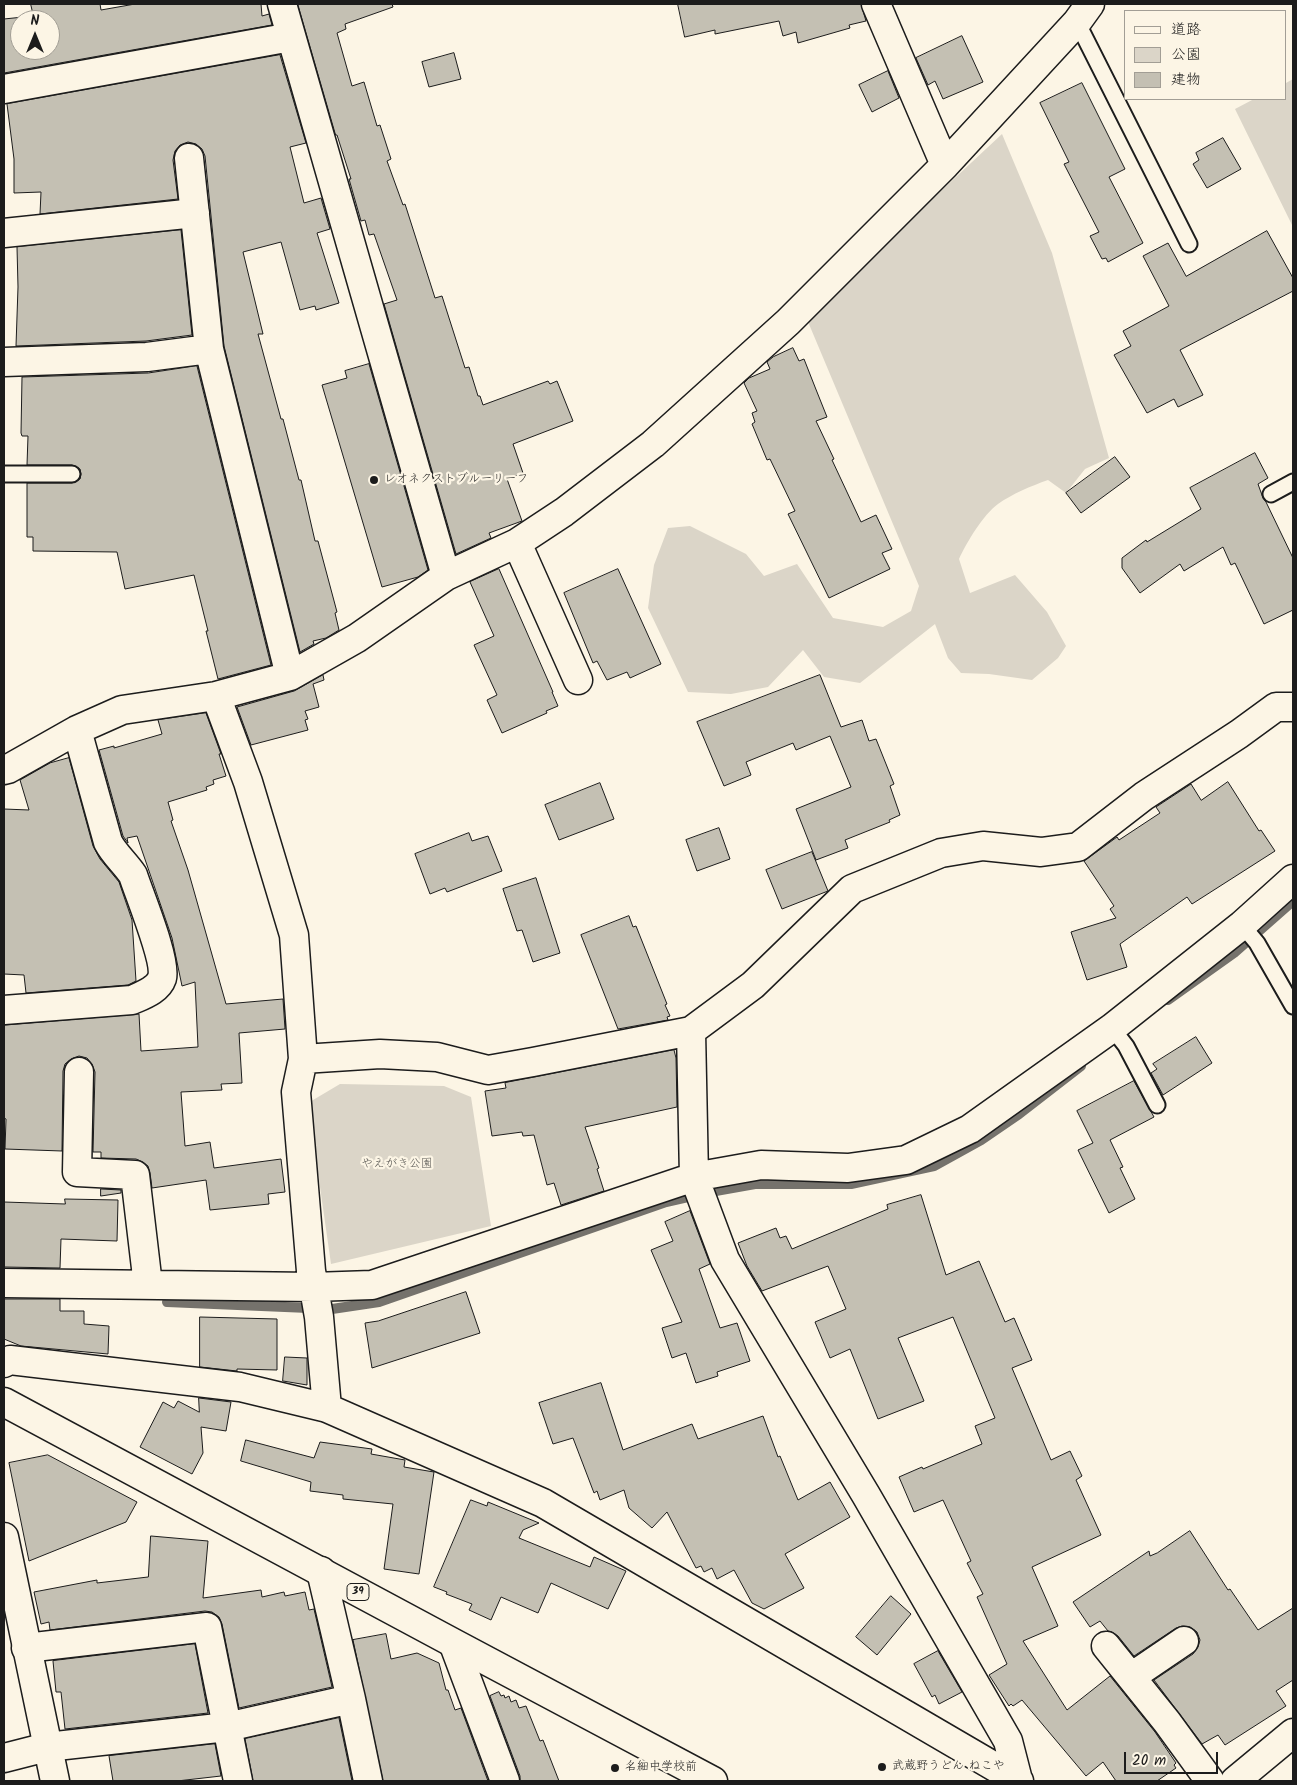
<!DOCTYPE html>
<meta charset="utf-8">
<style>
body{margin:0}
#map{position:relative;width:1297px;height:1785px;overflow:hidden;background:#fcf5e5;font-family:Kalam,"Klee One",sans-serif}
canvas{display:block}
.frame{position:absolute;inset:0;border:5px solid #1c1c1c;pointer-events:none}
.legend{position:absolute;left:1124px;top:10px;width:162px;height:90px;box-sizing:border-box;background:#fcf5e5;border:1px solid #a29e95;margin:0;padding:6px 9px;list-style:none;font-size:15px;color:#1c1c1c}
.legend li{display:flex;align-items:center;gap:10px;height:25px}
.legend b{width:25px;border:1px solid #a29e95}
.north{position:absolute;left:10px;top:10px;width:50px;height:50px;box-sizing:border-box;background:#fcf5e5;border:1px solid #a29e95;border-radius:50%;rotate:0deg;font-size:14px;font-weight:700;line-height:20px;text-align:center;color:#1c1c1c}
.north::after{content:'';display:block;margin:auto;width:18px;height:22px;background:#1c1c1c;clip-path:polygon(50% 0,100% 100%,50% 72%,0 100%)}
.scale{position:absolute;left:1124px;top:1752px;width:94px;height:22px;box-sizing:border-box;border:2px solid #1c1c1c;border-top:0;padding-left:6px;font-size:15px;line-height:18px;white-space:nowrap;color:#1c1c1c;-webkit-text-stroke:4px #fcf5e5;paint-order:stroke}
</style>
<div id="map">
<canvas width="1297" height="1785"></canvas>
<div class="frame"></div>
<ul class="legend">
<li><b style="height:6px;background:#fcf5e5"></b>道路</li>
<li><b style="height:14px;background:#dbd5c8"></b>公園</li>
<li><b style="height:14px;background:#c4c0b3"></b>建物</li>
</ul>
<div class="north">N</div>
<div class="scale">20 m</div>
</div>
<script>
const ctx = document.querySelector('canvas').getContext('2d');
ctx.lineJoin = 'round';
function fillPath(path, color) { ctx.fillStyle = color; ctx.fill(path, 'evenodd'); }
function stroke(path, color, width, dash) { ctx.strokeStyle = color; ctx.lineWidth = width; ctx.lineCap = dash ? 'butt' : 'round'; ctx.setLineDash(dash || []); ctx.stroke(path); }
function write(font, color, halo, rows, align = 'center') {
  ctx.font = font + ' Kalam,"Klee One",sans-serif'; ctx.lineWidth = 4.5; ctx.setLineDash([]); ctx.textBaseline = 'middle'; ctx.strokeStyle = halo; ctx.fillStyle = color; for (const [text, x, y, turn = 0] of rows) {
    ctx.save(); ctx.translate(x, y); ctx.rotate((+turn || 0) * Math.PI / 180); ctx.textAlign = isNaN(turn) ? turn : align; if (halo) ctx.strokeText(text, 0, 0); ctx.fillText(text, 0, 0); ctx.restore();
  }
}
const green = new Path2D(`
 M 1293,79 L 1293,227 L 1235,109 L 1254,99 L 1286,99 L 1286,83 Z
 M 1002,134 L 1052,253 L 1109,458 L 1085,469 L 1066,493 L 1048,480 C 1031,486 1012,494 998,504 C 983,515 967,542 959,559 L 970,593 L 1015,575 L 1047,612 L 1066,646 L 1058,658 L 1032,680 L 989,674 L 961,673 L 948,658 L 935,624 L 860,683 L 824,677 L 803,650 L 768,687 L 731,694 L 688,692 L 648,608 L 654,565 L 668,528 L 690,526 L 746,554 L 764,576 L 797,564 L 833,618 L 883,627 L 911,611 L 919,586 L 806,317 Z
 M 340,1084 L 444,1086 L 471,1097 L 491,1226 L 331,1264 L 308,1103 Z`);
const stream = new Path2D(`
 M 1168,1000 L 1234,953 L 1293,901
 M 167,1302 L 332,1309 L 379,1302 L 666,1202 L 710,1192 L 755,1184 L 851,1184 L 934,1166 L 981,1140 L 1019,1114 L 1081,1066`);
const building = new Path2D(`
 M 31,4 L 100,4 L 101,10 L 135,4 L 261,4 L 262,16 L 269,14 L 272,25 L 4,73 L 4,19 L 33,16 ZM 20,20 L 50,20 L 50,50 L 20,50 Z
 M 298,4 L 392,4 L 393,7 L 345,24 L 346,29 L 337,33 L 352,86 L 364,82 L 377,126 L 380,125 L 391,159 L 387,161 L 403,205 L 405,204 L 435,298 L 442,296 L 465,368 L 469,367 L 478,396 L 480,396 L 483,405 L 548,381 L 550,384 L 557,381 L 573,421 L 513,444 L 523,473 L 507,479 L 522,521 L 489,533 L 491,538 L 456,554 L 384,304 L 397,300 L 374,234 L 369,235 L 365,220 L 361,221 L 349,179 L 351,179 L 337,135 L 336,135 Z
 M 678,4 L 861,4 L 866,21 L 849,25 L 850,28 L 798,43 L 796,32 L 783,36 L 779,21 L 715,34 L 715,30 L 685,37 Z
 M 962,36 L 983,82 L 943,99 L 935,81 L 928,85 L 916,58 Z
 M 454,53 L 461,79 L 429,87 L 422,62 Z
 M 280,55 L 306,143 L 290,147 L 304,203 L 321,198 L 330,229 L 317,233 L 339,303 L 316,310 L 315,306 L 300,310 L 281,242 L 243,252 L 263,334 L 258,334 L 281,419 L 283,419 L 299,480 L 301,480 L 315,541 L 318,541 L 337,612 L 335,613 L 339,630 L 326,638 L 313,641 L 314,644 L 300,652 L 224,346 L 205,156 L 202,149 L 196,144 L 188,142 L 180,145 L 175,151 L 173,160 L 178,199 L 40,214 L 41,192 L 14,193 L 14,159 L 7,104 Z
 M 888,71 L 899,98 L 872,112 L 859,85 Z
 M 1082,83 L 1125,169 L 1109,177 L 1143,243 L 1108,262 L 1106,258 L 1102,259 L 1090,236 L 1099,232 L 1064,164 L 1069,162 L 1040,103 Z
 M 1223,138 L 1241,169 L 1207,188 L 1193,164 L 1199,160 L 1196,153 Z
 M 181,230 L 192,335 L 146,341 L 16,346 L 18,287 L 17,247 Z
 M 1267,231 L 1293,278 L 1293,291 L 1180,350 L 1203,395 L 1178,407 L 1174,399 L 1147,413 L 1114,355 L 1131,346 L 1123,331 L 1169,306 L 1143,256 L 1168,243 L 1186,276 Z
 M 793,348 L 799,361 L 804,359 L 815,387 L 827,417 L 816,421 L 834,459 L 832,460 L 861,522 L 876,515 L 892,549 L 882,553 L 890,569 L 829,598 L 788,514 L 795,511 L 770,459 L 767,460 L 752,424 L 755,422 L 752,413 L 757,411 L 744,383 L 749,378 L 770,369 L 767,362 L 773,357 Z
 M 369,364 L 428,570 L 418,577 L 382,587 L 322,385 L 347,378 L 345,371 Z
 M 197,366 L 271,665 L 218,679 L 206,631 L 208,631 L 194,575 L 125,589 L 117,552 L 33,551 L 33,537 L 27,537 L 27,483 L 72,483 L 80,479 L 81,474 L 80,469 L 72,465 L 27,465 L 28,436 L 22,436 L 21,433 L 22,377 L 148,373 Z
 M 1255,453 L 1268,478 L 1258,484 L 1263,498 L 1266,502 L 1293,558 L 1293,610 L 1264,624 L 1235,563 L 1231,565 L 1223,547 L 1184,571 L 1180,564 L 1140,593 L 1122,568 L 1122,558 L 1146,540 L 1147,542 L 1201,509 L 1190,488 Z
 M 1115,457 L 1130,477 L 1081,513 L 1066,493 Z
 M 499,569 L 553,692 L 552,692 L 558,706 L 546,711 L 547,713 L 502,733 L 487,700 L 497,695 L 474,645 L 494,636 L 470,582 Z
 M 618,569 L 661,664 L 630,678 L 627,672 L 607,680 L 597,661 L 593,663 L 564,593 Z
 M 323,675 L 324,680 L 313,684 L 319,707 L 305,711 L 308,719 L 305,720 L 308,730 L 251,745 L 237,707 L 294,691 Z
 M 820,675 L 841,727 L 862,720 L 869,741 L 876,739 L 894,784 L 890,786 L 900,815 L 889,820 L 890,822 L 845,840 L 848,848 L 816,860 L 796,809 L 851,787 L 830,736 L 796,750 L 793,743 L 746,762 L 751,775 L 724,786 L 697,722 Z
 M 206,713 L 221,754 L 219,754 L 226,776 L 213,780 L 214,784 L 206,787 L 207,790 L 168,802 L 173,820 L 171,821 L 188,870 L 226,1004 L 283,999 L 285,1029 L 239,1033 L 242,1083 L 221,1084 L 222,1090 L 181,1092 L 185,1146 L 210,1142 L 214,1168 L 281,1159 L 285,1192 L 268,1194 L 269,1204 L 210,1210 L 206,1180 L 152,1188 L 150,1173 L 148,1166 L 143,1162 L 136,1159 L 101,1158 L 101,1152 L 93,1152 L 95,1072 L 92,1064 L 87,1058 L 79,1056 L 71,1059 L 65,1064 L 63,1071 L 62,1151 L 5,1149 L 6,1119 L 4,1118 L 4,1025 L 139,1014 L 141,1051 L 198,1047 L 195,982 L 182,986 L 172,938 L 137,836 L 127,838 L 128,843 L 123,836 L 99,750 L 114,746 L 114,748 L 162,734 L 158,720 Z
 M 69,758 L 93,846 L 100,859 L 119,882 L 132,920 L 136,981 L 128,985 L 26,993 L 24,975 L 4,974 L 4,809 L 29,810 L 20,780 L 50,763 Z
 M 1228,782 L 1259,831 L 1261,830 L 1275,851 L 1192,904 L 1187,897 L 1120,944 L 1127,967 L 1087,980 L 1071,932 L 1116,918 L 1110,909 L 1114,906 L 1084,861 L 1117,837 L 1119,840 L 1160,813 L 1156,807 L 1191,784 L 1201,800 Z
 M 600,783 L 614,819 L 559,840 L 545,805 Z
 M 719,828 L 730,859 L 697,871 L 686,840 Z
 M 469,833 L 472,841 L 488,836 L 502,871 L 447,892 L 445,888 L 430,894 L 415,854 Z
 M 812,852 L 828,891 L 782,909 L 766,870 Z
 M 536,878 L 560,953 L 533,962 L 522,930 L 517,931 L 503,889 Z
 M 629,916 L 633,927 L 636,926 L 667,1004 L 665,1005 L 670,1016 L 667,1017 L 668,1020 L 618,1029 L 581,935 Z
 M 1196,1037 L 1212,1063 L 1163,1095 L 1151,1073 L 1157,1069 L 1153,1064 Z
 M 674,1050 L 676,1058 L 677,1107 L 585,1127 L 599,1168 L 597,1169 L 604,1191 L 561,1205 L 554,1183 L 547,1185 L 534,1135 L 523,1136 L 522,1132 L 492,1136 L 485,1091 L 506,1088 L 505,1083 Z
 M 1134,1081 L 1154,1117 L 1110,1140 L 1123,1167 L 1120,1168 L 1135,1199 L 1109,1213 L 1078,1150 L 1093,1143 L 1077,1111 Z
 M 101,1189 L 121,1190 L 121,1193 L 101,1196 Z
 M 921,1195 L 946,1275 L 979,1261 L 1005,1322 L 1014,1318 L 1032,1360 L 1012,1368 L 1051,1460 L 1070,1451 L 1082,1476 L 1076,1480 L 1101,1535 L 1032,1567 L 1058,1626 L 1023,1641 L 1067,1710 L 1110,1676 L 1155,1732 L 1176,1763 L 1174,1765 L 1176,1768 L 1157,1781 L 1116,1781 L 1103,1762 L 1086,1776 L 1022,1700 L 1013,1706 L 1011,1704 L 1009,1706 L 989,1675 L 1007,1664 L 977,1597 L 983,1594 L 967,1563 L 971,1561 L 943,1500 L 914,1512 L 899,1477 L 922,1467 L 923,1469 L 982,1444 L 975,1426 L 995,1418 L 953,1317 L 898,1338 L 924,1401 L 878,1419 L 850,1349 L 830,1358 L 815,1322 L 846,1309 L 828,1266 L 762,1291 L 747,1266 L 738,1243 L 776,1228 L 780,1238 L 786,1236 L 792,1249 L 888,1209 L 887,1205 Z
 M 65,1199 L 118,1200 L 117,1241 L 61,1239 L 60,1268 L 4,1267 L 4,1202 L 65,1204 Z
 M 690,1211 L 710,1264 L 699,1269 L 720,1328 L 737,1323 L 750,1361 L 717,1372 L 718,1376 L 696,1383 L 686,1353 L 672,1358 L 662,1328 L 682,1322 L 651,1250 L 673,1241 L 665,1222 Z
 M 466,1292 L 480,1333 L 372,1368 L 365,1323 L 378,1321 Z
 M 4,1299 L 60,1299 L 60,1311 L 84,1311 L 84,1324 L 109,1326 L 108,1354 L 21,1346 L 4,1339 Z
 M 200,1317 L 277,1319 L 277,1370 L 237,1369 L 237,1371 L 200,1367 Z
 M 285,1357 L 307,1358 L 307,1385 L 283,1381 Z
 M 601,1383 L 623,1450 L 692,1424 L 698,1439 L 763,1416 L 778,1457 L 780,1456 L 798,1500 L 830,1482 L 850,1517 L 785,1554 L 804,1588 L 764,1609 L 752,1603 L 734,1570 L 717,1579 L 712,1568 L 704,1572 L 701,1566 L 696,1568 L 667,1512 L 652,1528 L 629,1508 L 624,1490 L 600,1500 L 597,1491 L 594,1493 L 573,1438 L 553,1444 L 539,1403 Z
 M 199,1398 L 231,1402 L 226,1431 L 201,1427 L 203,1453 L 192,1474 L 140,1447 L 163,1402 L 174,1408 L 178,1401 L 199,1412 Z
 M 246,1440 L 314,1458 L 320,1442 L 372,1449 L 371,1454 L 405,1460 L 404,1467 L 434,1472 L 419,1574 L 384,1569 L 393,1504 L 343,1499 L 343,1495 L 310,1491 L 311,1482 L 241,1461 Z
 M 48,1455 L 137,1502 L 126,1522 L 29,1561 L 9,1463 Z
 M 471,1500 L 487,1506 L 488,1502 L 539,1523 L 523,1530 L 519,1538 L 590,1567 L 594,1557 L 626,1571 L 608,1609 L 551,1583 L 538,1613 L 501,1597 L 491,1620 L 469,1610 L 472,1604 L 446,1594 L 447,1592 L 434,1587 Z
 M 1190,1531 L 1228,1590 L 1230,1589 L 1258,1630 L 1293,1608 L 1293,1680 L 1276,1691 L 1286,1706 L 1225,1745 L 1218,1735 L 1202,1744 L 1154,1680 L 1193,1654 L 1198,1647 L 1200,1640 L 1197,1632 L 1190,1627 L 1182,1626 L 1176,1628 L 1134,1656 L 1118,1636 L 1112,1632 L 1108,1631 L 1100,1621 L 1090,1627 L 1073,1602 L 1149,1551 L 1150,1556 L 1157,1553 Z
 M 151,1536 L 208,1541 L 203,1598 L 261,1590 L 262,1597 L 284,1592 L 285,1596 L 305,1592 L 309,1610 L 314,1609 L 332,1687 L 239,1708 L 222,1624 L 219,1617 L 212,1612 L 205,1611 L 50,1630 L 49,1622 L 41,1624 L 34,1592 L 97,1580 L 97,1583 L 148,1577 Z
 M 891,1596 L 911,1614 L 877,1655 L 856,1637 Z
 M 386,1634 L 391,1659 L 417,1653 L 439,1663 L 446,1690 L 448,1690 L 455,1710 L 461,1708 L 488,1781 L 383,1781 L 353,1640 Z
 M 195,1644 L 208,1713 L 65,1729 L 61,1692 L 56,1692 L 53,1661 Z
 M 938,1651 L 962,1692 L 939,1704 L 935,1695 L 932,1697 L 914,1664 Z
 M 499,1692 L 501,1696 L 504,1695 L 505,1698 L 509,1696 L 511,1702 L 516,1700 L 519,1708 L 526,1706 L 540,1741 L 543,1740 L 559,1781 L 520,1781 L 520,1776 L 490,1696 Z
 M 339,1718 L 352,1781 L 253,1781 L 245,1739 Z
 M 215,1744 L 221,1776 L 177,1781 L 113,1781 L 109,1756 Z`);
const service = new Path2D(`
 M 1077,22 L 1189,244
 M 4,474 L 72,474
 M 1271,494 L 1293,482
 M 1242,925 L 1257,943 L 1293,1006
 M 1112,1028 L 1126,1046 L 1157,1105`);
const minor = new Path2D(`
 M 282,4 L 446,576
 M 876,4 L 945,165
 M 4,89 L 291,37
 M 189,158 L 209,349 L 290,676
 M 4,233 L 195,213
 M 4,362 L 147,357 L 209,349
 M 517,543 L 578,680
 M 216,696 L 248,782 L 294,935 L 303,1059
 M 4,770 L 8,769 L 77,730 L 122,710 L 216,696 L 290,676 L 357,638 L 446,576 L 517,543 L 564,512 L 653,444 L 788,322 L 945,165 L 1077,22 L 1090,4
 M 4,1010 L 132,1000 C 143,995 158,990 162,978 C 167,961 139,894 133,875 C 125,863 114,854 108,842 L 77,730
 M 79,1072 L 77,1172 L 135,1175 L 148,1285
 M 4,1283 L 313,1287 L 372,1285 L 694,1177 L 761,1165 L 848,1168 L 906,1160 L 970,1129 L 1112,1028 L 1242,925 L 1293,879
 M 4,1363 L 10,1360 L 240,1387 L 327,1408 L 543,1503 L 1019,1781
 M 327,1408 L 319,1317 L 311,1271 L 296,1092 L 303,1059 L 380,1054 L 437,1057 L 488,1070 L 533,1062 L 691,1031
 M 321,1571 L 351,1699 L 368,1781
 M 454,1645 L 505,1781
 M 1106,1646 L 1167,1722 L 1210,1781
 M 26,1648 L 207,1627 L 238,1781
 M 1131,1677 L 1184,1641
 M 4,1758 L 47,1747 L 227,1727 L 351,1699
 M 1018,1780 L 1008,1741 L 866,1495 L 725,1260 L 694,1177 L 691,1031 L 753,985 L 852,889 L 941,853 L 983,846 L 1041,852 L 1078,847 L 1144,796 L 1239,734 L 1276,707 L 1293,707`);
const tertiary = new Path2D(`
 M 4,1537 L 55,1781
 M 1235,1781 L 1293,1733`);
const primary = new Path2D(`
 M 4,1402 C 240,1528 476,1656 713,1781`);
const markers = [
 [374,480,5,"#1c1c1c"],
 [882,1767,5,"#1c1c1c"],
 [615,1768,5,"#1c1c1c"]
];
const shields = [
 [358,1592,22]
];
const shieldNames = [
 ["39",358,1592]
];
const poiNames = [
 ["レオネクストブルーリーフ",384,480],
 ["武蔵野うどん ねこや",892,1767],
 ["名細中学校前",625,1768]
];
const parkNames = [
 ["やえがき公園",397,1165]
];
fillPath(green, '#dbd5c8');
stroke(stream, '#75726c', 10);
fillPath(building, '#c4c0b3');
stroke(building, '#1c1c1c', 1);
stroke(service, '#1c1c1c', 19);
stroke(minor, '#1c1c1c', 31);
stroke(tertiary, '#1c1c1c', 31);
stroke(primary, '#1c1c1c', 31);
stroke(service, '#fcf5e5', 15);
stroke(minor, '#fcf5e5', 28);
stroke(tertiary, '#fcf5e5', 28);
stroke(primary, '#fcf5e5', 28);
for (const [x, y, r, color] of markers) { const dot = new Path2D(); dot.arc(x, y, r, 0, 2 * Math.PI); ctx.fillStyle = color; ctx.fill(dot); stroke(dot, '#fcf5e5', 2); }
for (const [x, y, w] of shields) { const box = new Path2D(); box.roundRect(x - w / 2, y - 8.5, w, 17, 4); ctx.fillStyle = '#fcf5e5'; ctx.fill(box); stroke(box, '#1c1c1c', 1); }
write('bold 11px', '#1c1c1c', null, shieldNames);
write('12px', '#1c1c1c', '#fcf5e5', poiNames, 'left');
write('12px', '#555450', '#fcf5e5', parkNames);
</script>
